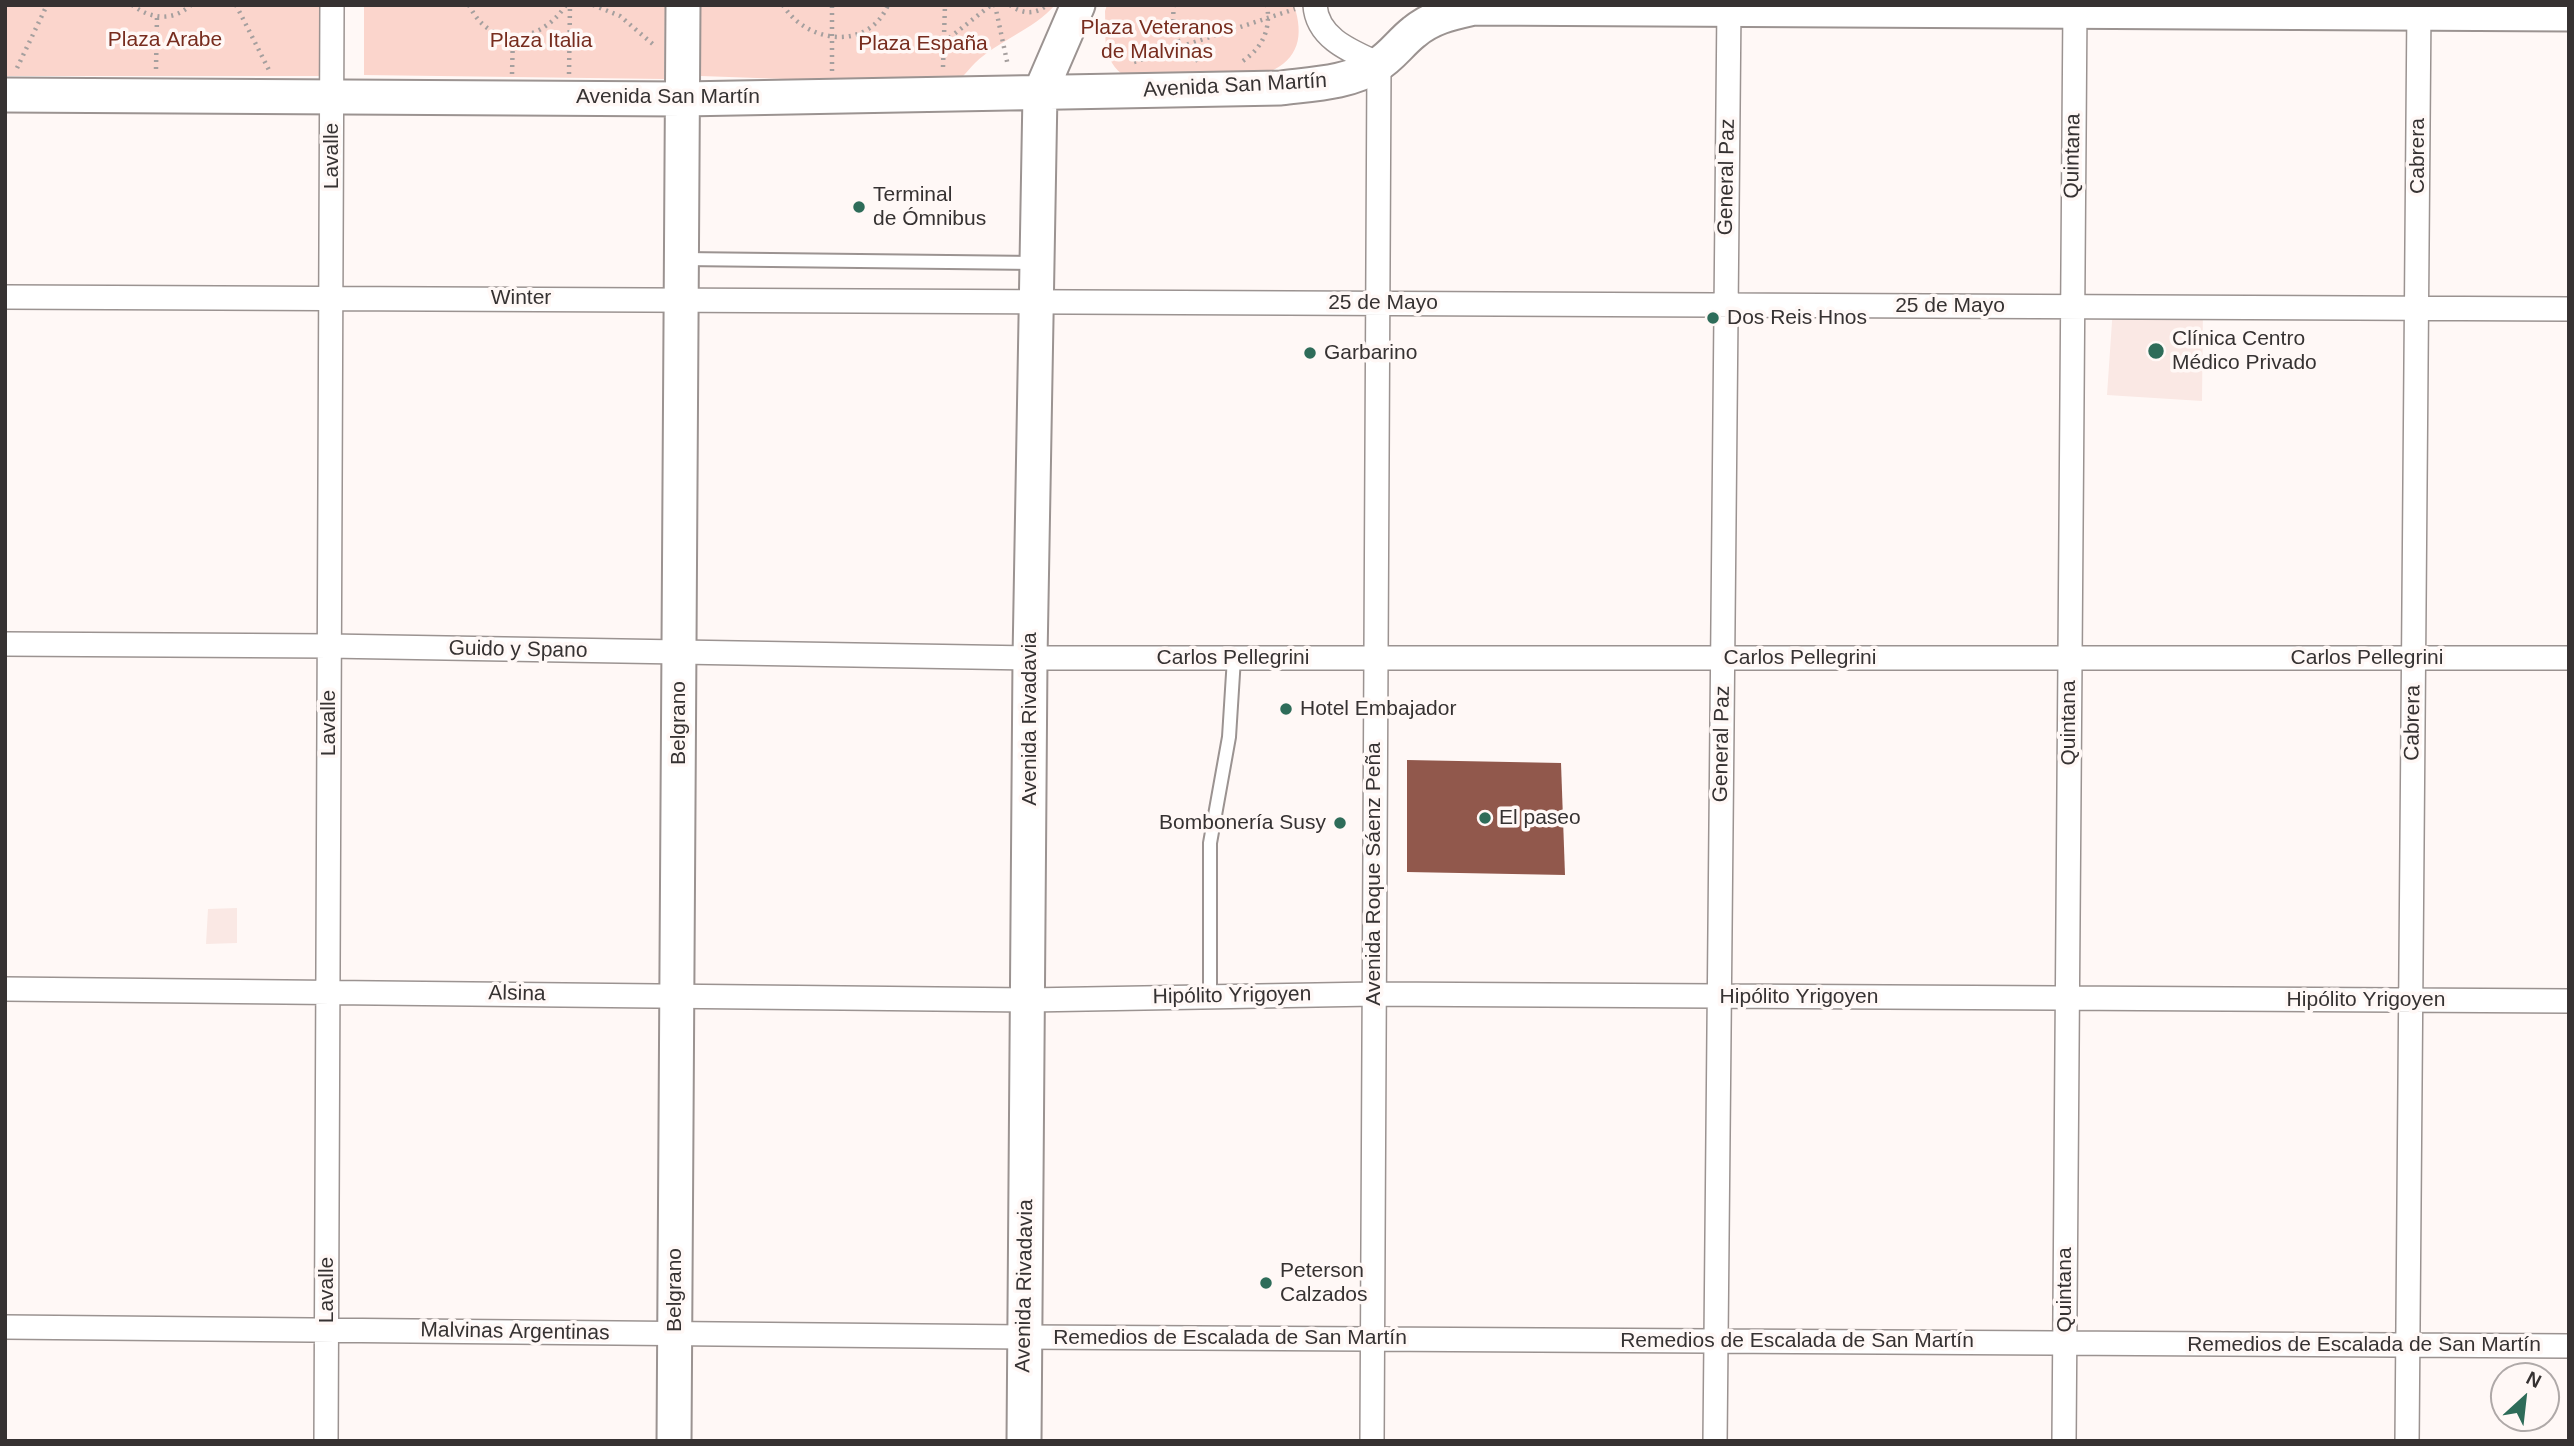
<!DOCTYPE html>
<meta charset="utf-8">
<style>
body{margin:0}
#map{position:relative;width:2574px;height:1446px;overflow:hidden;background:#fff8f6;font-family:Helvetica,sans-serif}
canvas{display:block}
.frame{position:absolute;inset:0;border:7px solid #363232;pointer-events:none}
.north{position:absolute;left:2490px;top:1362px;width:70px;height:70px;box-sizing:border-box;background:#fff8f6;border:2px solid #afa9a8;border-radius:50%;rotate:27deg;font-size:19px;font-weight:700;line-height:28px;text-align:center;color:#363232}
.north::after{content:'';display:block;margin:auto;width:24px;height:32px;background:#2e6c59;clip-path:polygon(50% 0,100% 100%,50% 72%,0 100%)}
</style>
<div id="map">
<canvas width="2574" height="1446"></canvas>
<div class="frame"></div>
<div class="north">N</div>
</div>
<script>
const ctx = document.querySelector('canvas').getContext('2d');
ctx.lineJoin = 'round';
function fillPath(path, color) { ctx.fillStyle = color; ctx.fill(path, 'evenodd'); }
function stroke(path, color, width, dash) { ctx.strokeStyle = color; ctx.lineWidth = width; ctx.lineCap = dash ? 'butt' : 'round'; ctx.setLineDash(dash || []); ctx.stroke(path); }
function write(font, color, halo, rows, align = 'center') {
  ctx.font = font + ' Helvetica,sans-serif'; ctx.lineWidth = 7; ctx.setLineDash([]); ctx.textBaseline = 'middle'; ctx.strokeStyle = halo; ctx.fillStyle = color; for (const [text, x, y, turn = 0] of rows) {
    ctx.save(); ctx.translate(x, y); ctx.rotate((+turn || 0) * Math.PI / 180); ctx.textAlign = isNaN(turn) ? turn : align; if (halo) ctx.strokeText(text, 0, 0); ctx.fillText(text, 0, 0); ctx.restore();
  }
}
const built = new Path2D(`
 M 2113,307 L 2203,307 L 2202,401 L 2107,395 Z
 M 237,908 L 237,943 L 206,944 L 208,909 Z`);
const green = new Path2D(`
 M 5,5 L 326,5 L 325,76 L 5,76 Z
 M 364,5 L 665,5 L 664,79 L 364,75 Z
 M 701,5 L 1055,5 C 1033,30 999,40 975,63 C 967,71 962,79 952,85 L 701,76 Z
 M 1107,5 L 1294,5 C 1304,36 1299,59 1269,72 L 1126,77 C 1101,60 1106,38 1105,11 Z`);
const building = new Path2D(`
 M 1407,760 L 1561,763 L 1565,875 L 1407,872 Z`);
const path = new Path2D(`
 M 132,5 C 151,19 172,22 191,5
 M 236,5 L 269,70
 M 469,5 C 491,51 541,43 566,5
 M 593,5 L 620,16 L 655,46
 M 783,5 C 806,43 868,52 888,5
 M 995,5 L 1008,66
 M 1010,5 C 1022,14 1035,15 1047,5
 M 1174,5 C 1171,29 1177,52 1201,62
 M 944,42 L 991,5
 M 1243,61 C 1263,47 1271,29 1267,5
 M 1134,62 L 1295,9
 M 943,67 L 945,5
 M 17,68 L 47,5
 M 156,69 L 157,17
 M 832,71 L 832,5
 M 512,74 L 513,36
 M 569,74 L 570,5`);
const service = new Path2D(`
 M 683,259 L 1036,263
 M 1210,997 L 1210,843 L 1229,737 L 1234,658`);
const minor = new Path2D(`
 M 1315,5 C 1317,39 1353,52 1379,64 L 1372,1441
 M 5,297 L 2569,309
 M 5,644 L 329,646 L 1030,658 L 2569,658
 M 5,989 L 1029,1000 L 1374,994 L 2569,1001
 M 5,1327 L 1024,1337 L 2569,1346
 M 326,1441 L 332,5
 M 1715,1441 L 1729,5
 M 2064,1441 L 2075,5
 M 2407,1441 L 2419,5`);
const secondary = new Path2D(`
 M 5,95 L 683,99 L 1281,88 C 1313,84 1349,83 1377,65 C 1391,57 1401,42 1414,32 C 1432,17 1452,13 1474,8 L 2569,14
 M 674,1441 L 683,5
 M 1024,1441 L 1030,658 L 1040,93 L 1078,5`);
const markers = [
 [859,207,7,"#2e6c59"],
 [1713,318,7,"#2e6c59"],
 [2156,351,9,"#2e6c59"],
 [1310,353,7,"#2e6c59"],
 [1286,709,7,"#2e6c59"],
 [1485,818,7,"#2e6c59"],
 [1340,823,7,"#2e6c59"],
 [1266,1283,7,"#2e6c59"]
];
const parkNames = [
 ["Plaza Veteranos",1157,28],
 ["de Malvinas",1157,52],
 ["Plaza Arabe",165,40],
 ["Plaza Italia",541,41],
 ["Plaza España",923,44]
];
const streetNames = [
 ["Avenida San Martín",1235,86,-3],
 ["Avenida San Martín",668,97],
 ["Lavalle",332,156,-90],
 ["Quintana",2073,156,-89],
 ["Cabrera",2418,156,-90],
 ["General Paz",1727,177,-89],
 ["Winter",521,298],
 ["25 de Mayo",1383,303],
 ["25 de Mayo",1950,306],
 ["Guido y Spano",518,650,1],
 ["Carlos Pellegrini",1233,658],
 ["Carlos Pellegrini",1800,658],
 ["Carlos Pellegrini",2367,658],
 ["Avenida Rivadavia",1030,719,-90],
 ["Lavalle",329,723,-90],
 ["Belgrano",679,723,-90],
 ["Quintana",2069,723,-90],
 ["Cabrera",2413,723,-89],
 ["General Paz",1722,744,-89],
 ["Avenida Roque Sáenz Peña",1374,874,-90],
 ["Alsina",517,994,1],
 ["Hipólito Yrigoyen",1232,996,-1],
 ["Hipólito Yrigoyen",1799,997],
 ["Hipólito Yrigoyen",2366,1000],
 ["Avenida Rivadavia",1025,1286,-89],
 ["Lavalle",327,1290,-90],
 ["Belgrano",675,1290,-90],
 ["Quintana",2065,1290,-90],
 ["Malvinas Argentinas",515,1332,1],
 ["Remedios de Escalada de San Martín",1230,1338],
 ["Remedios de Escalada de San Martín",1797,1341],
 ["Remedios de Escalada de San Martín",2364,1345]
];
const poiNames = [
 ["Terminal",873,195],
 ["de Ómnibus",873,219],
 ["Dos Reis Hnos",1727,318],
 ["Clínica Centro",2172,339],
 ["Médico Privado",2172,363],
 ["Garbarino",1324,353],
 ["Hotel Embajador",1300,709],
 ["El paseo",1499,818],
 ["Bombonería Susy",1326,823,"right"],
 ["Peterson",1280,1271],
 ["Calzados",1280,1295]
];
fillPath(built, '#fae8e4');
fillPath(green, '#fbd5cc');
fillPath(building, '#91584c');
stroke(service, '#9b9391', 16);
stroke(minor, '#9b9391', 26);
stroke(secondary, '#9b9391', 37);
stroke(path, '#a59f9e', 4.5, [2, 5]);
stroke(service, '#fff', 12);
stroke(minor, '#fff', 23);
stroke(secondary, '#fff', 33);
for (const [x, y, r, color] of markers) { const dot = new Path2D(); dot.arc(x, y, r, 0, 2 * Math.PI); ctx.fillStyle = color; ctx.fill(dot); stroke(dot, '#fff8f6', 2.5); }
write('21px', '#772c1e', '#fff8f6', parkNames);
write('21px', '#363232', '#fff8f6', streetNames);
write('21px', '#363232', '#fff8f6', poiNames, 'left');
</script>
